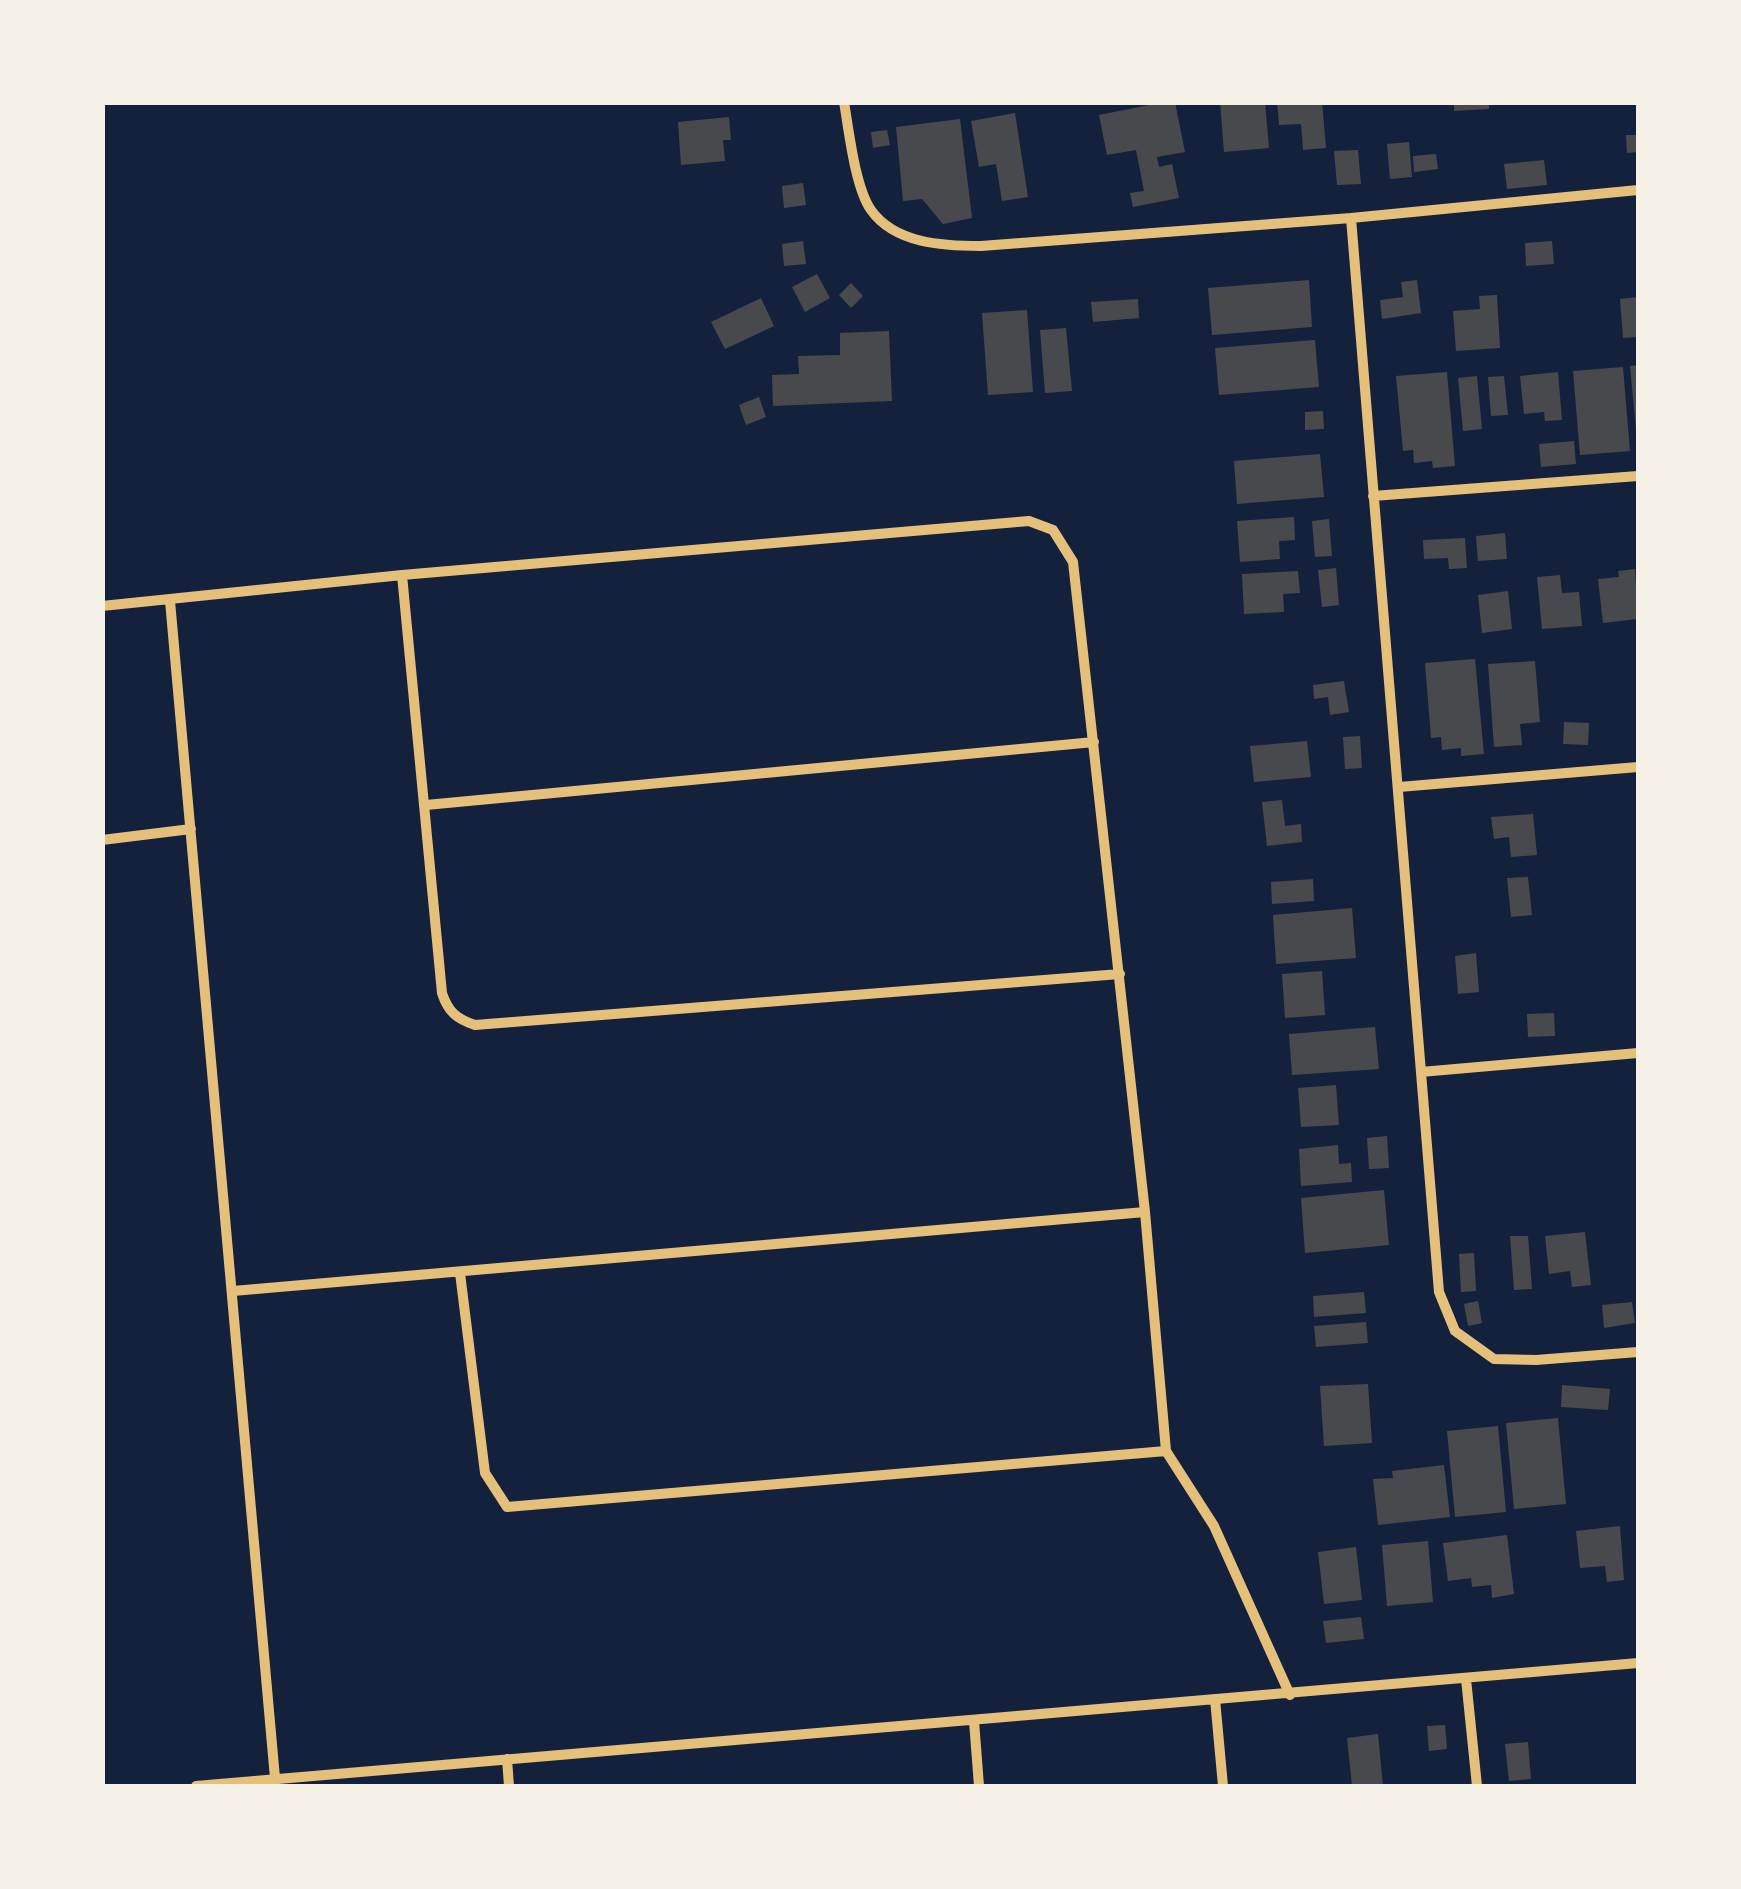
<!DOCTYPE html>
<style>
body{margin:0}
#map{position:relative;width:1741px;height:1889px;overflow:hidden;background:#14213d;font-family:"PT Serif",serif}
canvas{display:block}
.frame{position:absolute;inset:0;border:105px solid #f6f1e7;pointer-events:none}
</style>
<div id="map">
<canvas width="1741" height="1889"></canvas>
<div class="frame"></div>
</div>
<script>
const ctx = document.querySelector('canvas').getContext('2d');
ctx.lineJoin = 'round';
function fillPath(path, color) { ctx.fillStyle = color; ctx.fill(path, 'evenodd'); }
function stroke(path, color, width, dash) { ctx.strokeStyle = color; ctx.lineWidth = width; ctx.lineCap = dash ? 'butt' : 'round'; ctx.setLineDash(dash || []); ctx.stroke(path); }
const building = new Path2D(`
 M 1164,102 L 1175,102 L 1185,152 L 1157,157 L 1159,167 L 1172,164 L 1179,198 L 1133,207 L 1130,193 L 1144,191 L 1136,150 L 1107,155 L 1099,115 Z
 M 1220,102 L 1265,102 L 1269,148 L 1224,152 Z
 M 1277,102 L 1322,102 L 1326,148 L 1303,150 L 1301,124 L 1279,125 Z
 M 1454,102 L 1489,102 L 1489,109 L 1454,111 Z
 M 1015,113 L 1028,197 L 1002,201 L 996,164 L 979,167 L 971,121 Z
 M 729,117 L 731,140 L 723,140 L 725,161 L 681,165 L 678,122 Z
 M 960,119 L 972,218 L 943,224 L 922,199 L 903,201 L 896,127 Z
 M 887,130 L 890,145 L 873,148 L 871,132 Z
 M 1626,135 L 1638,135 L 1638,152 L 1627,153 Z
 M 1409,142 L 1412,177 L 1390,179 L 1387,144 Z
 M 1358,150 L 1361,184 L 1337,185 L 1334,151 Z
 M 1436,154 L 1438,169 L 1414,172 L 1413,156 Z
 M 1544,160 L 1547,185 L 1507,189 L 1504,164 Z
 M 803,183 L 806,205 L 784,208 L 782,186 Z
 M 803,241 L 806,264 L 784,266 L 782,244 Z
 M 1552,241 L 1554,264 L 1526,266 L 1525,243 Z
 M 817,274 L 830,298 L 805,312 L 792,287 Z
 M 1309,280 L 1312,327 L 1212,335 L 1208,288 Z
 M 1417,280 L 1421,313 L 1382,319 L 1380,300 L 1403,297 L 1401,282 Z
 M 851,283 L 863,296 L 851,308 L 839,295 Z
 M 1497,295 L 1500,348 L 1456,351 L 1453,311 L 1480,309 L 1479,296 Z
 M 1638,297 L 1638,337 L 1623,338 L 1620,299 Z
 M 761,298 L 774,326 L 725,349 L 711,322 Z
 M 1138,299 L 1139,318 L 1093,322 L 1091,302 Z
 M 1027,310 L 1033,392 L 988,395 L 982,313 Z
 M 1066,328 L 1072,391 L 1045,393 L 1040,330 Z
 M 889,331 L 892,401 L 773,406 L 772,375 L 799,374 L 798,356 L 840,355 L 840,333 Z
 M 1315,340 L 1319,387 L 1219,395 L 1215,348 Z
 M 1638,365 L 1638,430 L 1636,430 L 1630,366 Z
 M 1623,367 L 1630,451 L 1580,455 L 1573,371 Z
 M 1447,372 L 1455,466 L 1433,468 L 1432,461 L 1414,463 L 1413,450 L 1403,451 L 1396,376 Z
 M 1558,372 L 1562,420 L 1545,421 L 1544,412 L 1524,414 L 1520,376 Z
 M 1477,376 L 1482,429 L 1463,431 L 1458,378 Z
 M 1504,376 L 1508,415 L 1491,416 L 1488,377 Z
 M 759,397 L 766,417 L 746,425 L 739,405 Z
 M 1323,411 L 1324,429 L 1305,430 L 1305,412 Z
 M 1574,441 L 1576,464 L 1541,467 L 1539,444 Z
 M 1320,454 L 1324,497 L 1237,504 L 1234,461 Z
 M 1294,517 L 1295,540 L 1279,541 L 1280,559 L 1240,562 L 1237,521 Z
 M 1329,519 L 1332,556 L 1315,557 L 1312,521 Z
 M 1505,533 L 1507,559 L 1478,561 L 1476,536 Z
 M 1465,538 L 1467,568 L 1449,569 L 1448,558 L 1424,559 L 1423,540 Z
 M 1336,568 L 1339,605 L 1322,607 L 1318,570 Z
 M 1635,569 L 1638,619 L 1603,623 L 1598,579 L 1619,577 L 1618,571 Z
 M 1298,571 L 1300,593 L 1283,594 L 1284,612 L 1244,614 L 1242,574 Z
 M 1560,575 L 1562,593 L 1579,592 L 1582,626 L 1542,629 L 1537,577 Z
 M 1508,591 L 1512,629 L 1482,633 L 1478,595 Z
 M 1475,659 L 1484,754 L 1461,756 L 1461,748 L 1442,750 L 1441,737 L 1431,738 L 1425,663 Z
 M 1535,661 L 1540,722 L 1520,724 L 1522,745 L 1494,747 L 1488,664 Z
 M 1344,681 L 1349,712 L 1330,715 L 1328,697 L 1314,699 L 1313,685 Z
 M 1564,722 L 1589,723 L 1588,745 L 1563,744 Z
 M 1360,736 L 1362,768 L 1345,769 L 1343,737 Z
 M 1307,741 L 1311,777 L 1254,782 L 1250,746 Z
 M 1282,800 L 1285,826 L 1301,824 L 1302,842 L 1267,846 L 1262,802 Z
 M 1533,814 L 1537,855 L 1511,857 L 1509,837 L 1494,839 L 1491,817 Z
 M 1528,877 L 1532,915 L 1511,917 L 1507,878 Z
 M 1313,879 L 1314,901 L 1272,904 L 1271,882 Z
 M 1352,908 L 1356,958 L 1276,964 L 1273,915 Z
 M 1476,953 L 1479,992 L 1458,994 L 1455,956 Z
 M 1322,971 L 1325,1015 L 1285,1018 L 1282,974 Z
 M 1554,1013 L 1555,1036 L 1528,1037 L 1527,1014 Z
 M 1375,1027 L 1379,1069 L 1292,1075 L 1289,1034 Z
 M 1336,1085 L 1339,1125 L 1301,1127 L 1298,1088 Z
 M 1387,1136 L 1389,1168 L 1369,1169 L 1367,1138 Z
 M 1338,1145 L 1339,1164 L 1351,1163 L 1352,1182 L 1301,1186 L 1299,1149 Z
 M 1384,1190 L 1389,1245 L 1305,1253 L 1301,1198 Z
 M 1585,1232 L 1591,1285 L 1572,1287 L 1570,1271 L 1549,1274 L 1545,1236 Z
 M 1510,1236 L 1528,1236 L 1532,1289 L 1514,1290 Z
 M 1474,1253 L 1476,1291 L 1461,1292 L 1459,1254 Z
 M 1364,1292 L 1366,1313 L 1314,1317 L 1313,1296 Z
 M 1478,1301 L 1482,1323 L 1468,1326 L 1464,1304 Z
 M 1632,1302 L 1635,1323 L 1604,1328 L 1602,1305 Z
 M 1366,1322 L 1368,1343 L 1316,1347 L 1314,1326 Z
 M 1368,1384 L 1372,1443 L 1324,1446 L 1320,1386 Z
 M 1562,1385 L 1610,1389 L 1608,1410 L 1561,1407 Z
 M 1558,1418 L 1566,1504 L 1514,1509 L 1506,1423 Z
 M 1498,1426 L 1506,1512 L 1455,1517 L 1447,1431 Z
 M 1444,1465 L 1450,1517 L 1378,1525 L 1373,1479 L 1393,1478 L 1392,1471 Z
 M 1620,1526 L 1624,1580 L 1607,1582 L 1605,1566 L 1580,1568 L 1576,1531 Z
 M 1507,1535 L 1514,1594 L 1492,1598 L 1491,1585 L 1472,1587 L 1471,1578 L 1448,1581 L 1443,1543 Z
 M 1428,1541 L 1433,1602 L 1387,1606 L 1382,1545 Z
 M 1356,1547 L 1362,1600 L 1324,1604 L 1318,1552 Z
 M 1361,1617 L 1364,1639 L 1326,1643 L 1323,1621 Z
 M 1445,1725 L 1447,1749 L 1429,1751 L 1427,1726 Z
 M 1378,1734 L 1383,1786 L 1352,1786 L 1347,1738 Z
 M 1528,1742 L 1531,1779 L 1509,1781 L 1505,1744 Z`);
const minor = new Path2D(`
 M 844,102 C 849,131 855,187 871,210 C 895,244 944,246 981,246 L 1351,218
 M 1638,190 L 1351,218 L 1439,1292 L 1455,1331 L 1494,1359 L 1536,1360 L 1638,1352
 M 1373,496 L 1638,476
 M 402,575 L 442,993 C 448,1012 457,1019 475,1025 L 1120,974
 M 170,601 L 275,1778
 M 102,606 L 402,575 L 1029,521 L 1053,530 L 1073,562 L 1145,1212 L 1166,1451 L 1214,1526 L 1290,1695
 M 1399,787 L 1638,767
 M 426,805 L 1094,742
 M 102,840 L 191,829
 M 1421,1072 L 1638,1053
 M 460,1273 L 485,1473 L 507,1507 L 1166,1451
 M 233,1291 L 1145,1212
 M 1466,1679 L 1477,1786
 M 1215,1699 L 1223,1786
 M 974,1721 L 979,1786
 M 507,1759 L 509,1786
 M 196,1786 L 1638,1663`);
fillPath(building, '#48494c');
stroke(minor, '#e5c07b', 10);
</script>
